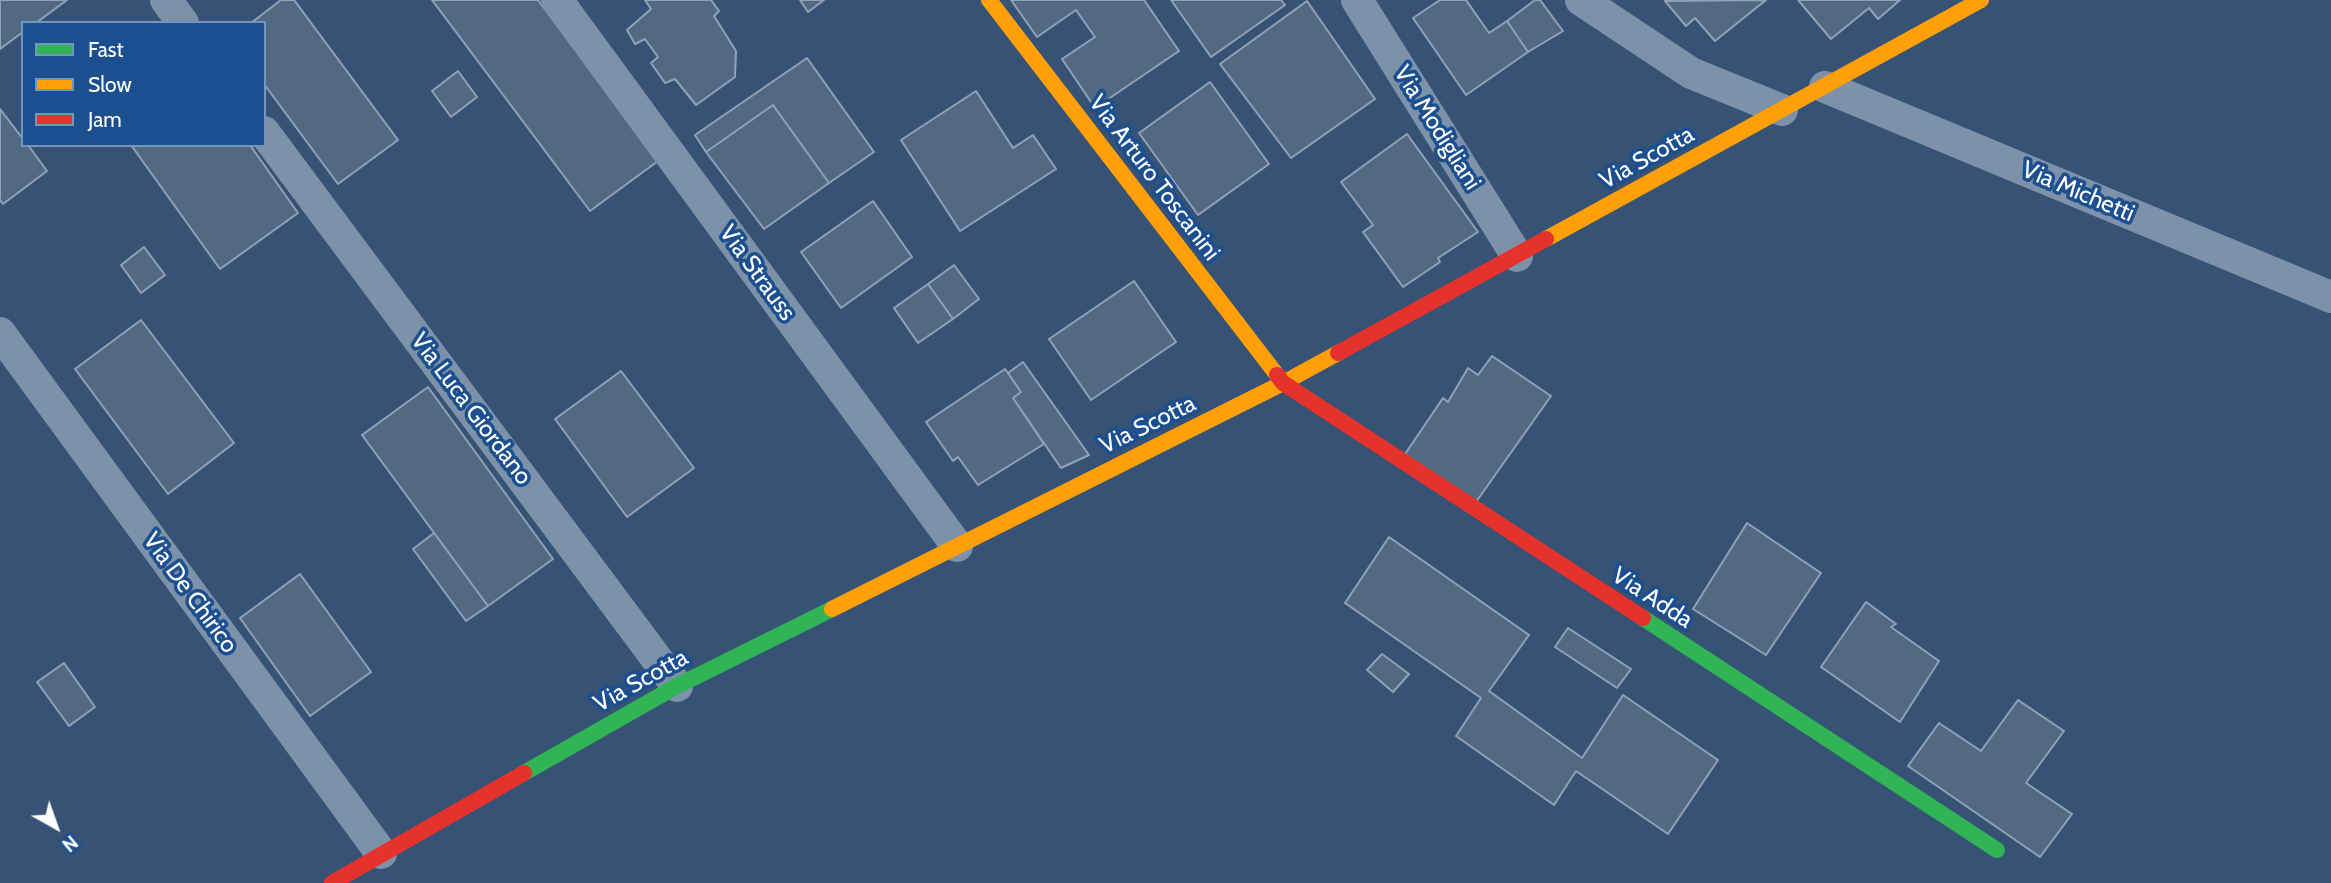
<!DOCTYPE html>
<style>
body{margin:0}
#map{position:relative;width:2331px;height:883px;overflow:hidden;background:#365274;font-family:Cabin,sans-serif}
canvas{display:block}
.legend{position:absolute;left:21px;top:21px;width:245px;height:126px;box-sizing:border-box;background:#1b4f8f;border:2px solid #7695bc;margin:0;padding:9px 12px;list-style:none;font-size:21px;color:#fff}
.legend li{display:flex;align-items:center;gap:14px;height:35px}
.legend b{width:35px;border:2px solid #7695bc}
.north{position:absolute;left:21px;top:792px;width:70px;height:70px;-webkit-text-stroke:5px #1b4f8f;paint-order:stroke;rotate:140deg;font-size:19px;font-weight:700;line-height:28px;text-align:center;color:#fff}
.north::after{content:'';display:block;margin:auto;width:24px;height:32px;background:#fff;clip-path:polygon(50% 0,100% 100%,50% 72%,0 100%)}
</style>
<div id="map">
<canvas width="2331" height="883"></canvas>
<ul class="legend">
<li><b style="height:9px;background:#30b455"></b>Fast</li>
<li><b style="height:9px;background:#ff9f0a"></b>Slow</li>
<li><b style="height:9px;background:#e5322d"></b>Jam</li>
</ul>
<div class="north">N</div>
</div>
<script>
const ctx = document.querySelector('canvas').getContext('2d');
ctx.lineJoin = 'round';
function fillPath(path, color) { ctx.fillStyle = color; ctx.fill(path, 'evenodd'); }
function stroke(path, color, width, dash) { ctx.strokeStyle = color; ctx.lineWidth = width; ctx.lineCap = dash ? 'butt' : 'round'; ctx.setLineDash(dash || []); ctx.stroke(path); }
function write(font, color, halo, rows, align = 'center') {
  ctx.font = font + ' Cabin,sans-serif'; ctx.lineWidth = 7; ctx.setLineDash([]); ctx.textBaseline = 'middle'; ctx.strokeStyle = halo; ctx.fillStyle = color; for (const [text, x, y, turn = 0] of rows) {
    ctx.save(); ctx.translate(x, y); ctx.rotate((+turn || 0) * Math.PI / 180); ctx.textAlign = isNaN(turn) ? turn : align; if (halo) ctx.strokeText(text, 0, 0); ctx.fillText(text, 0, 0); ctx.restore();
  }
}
const building = new Path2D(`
 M 0,0 L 67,0 L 36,23 L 23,23 L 23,32 L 0,49 Z
 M 281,0 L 294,0 L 398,140 L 338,184 L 264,84 L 264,23 L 251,23 Z
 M 432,0 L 538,0 L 658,161 L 590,211 Z
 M 645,0 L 711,0 L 719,11 L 714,16 L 736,51 L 735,77 L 696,105 L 675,79 L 665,83 L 651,63 L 658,57 L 645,39 L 635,44 L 627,30 L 651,9 Z
 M 800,0 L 824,0 L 808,12 Z
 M 1011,0 L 1144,0 L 1179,51 L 1095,108 L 1062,59 L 1095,37 L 1076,10 L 1037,37 Z
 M 1171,0 L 1281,0 L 1285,5 L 1211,57 Z
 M 1440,0 L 1466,0 L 1489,33 L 1507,21 L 1528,52 L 1466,95 L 1413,18 Z
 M 1535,0 L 1540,0 L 1563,31 L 1528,52 L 1507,21 Z
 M 1766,0 L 1715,41 L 1695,18 L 1686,26 L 1665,1 Z
 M 1798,0 L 1900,0 L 1878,19 L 1869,8 L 1831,39 Z
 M 1307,1 L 1375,99 L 1291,158 L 1220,64 Z
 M 807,58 L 874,152 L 829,183 L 773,105 L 706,152 L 695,135 Z
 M 458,71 L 477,97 L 451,117 L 432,91 Z
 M 1210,82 L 1269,164 L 1198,215 L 1139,133 Z
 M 976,91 L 1013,148 L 1033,135 L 1056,169 L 960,231 L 901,140 Z
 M 773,105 L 829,183 L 764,229 L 706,152 Z
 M 0,109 L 23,139 L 23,145 L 28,145 L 47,171 L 3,204 L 0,200 Z
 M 1407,134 L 1478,232 L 1438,258 L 1440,262 L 1403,287 L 1363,232 L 1373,225 L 1341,182 Z
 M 131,145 L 250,145 L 298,213 L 220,269 Z
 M 873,201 L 912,257 L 841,308 L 801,252 Z
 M 144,247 L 165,275 L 141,293 L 121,265 Z
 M 954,265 L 979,299 L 953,319 L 928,284 Z
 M 1134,281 L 1176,342 L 1091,400 L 1049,339 Z
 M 928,284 L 953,319 L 918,343 L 894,308 Z
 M 141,320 L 234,443 L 168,494 L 75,369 Z
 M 1492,356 L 1551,396 L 1476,502 L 1405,454 L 1443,398 L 1448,402 L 1468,368 L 1478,375 Z
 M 1023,362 L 1089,455 L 1061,468 L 1013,398 L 1021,392 L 1008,373 Z
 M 1005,369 L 1021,392 L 1013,398 L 1044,444 L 978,485 L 958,457 L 953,461 L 926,422 Z
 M 621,371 L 694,468 L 627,517 L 555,419 Z
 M 428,387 L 553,559 L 488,606 L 362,435 Z
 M 1747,523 L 1821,573 L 1766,655 L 1693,609 Z
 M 434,533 L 488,606 L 466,621 L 413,549 Z
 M 1389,537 L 1529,635 L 1489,691 L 1582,758 L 1623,695 L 1718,760 L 1668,834 L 1576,771 L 1554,805 L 1456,736 L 1481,698 L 1345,603 Z
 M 300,574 L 371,672 L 310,716 L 240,618 Z
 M 1866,602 L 1896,624 L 1891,627 L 1939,661 L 1900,722 L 1821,667 Z
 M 1568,628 L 1631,669 L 1617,688 L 1555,647 Z
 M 1382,654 L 1409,674 L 1393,692 L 1367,670 Z
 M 64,663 L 95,707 L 69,726 L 37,682 Z
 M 2018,700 L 2064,731 L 2026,783 L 2072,814 L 2040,857 L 1908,766 L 1939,723 L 1981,751 Z`);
const street = new Path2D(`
 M 166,0 L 183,23
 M 557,0 L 957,546
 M 1357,0 L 1517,256
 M 1581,0 L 1691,73 L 1782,110
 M 1825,87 L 2331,297
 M 264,132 L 677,686
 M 0,333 L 381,853`);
const fast = new Path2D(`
 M 1643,618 L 1997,850
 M 524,773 L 677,686 L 832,609`);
const slow = new Path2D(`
 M 989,0 L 1277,375
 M 1546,239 L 1981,0
 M 832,609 L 1283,383 L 1338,353`);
const jam = new Path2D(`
 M 1338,353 L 1546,239
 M 1277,375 L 1283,383 L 1643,618
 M 332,883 L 524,773`);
const streetNames = [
 ["Via Modigliani",1437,128,58],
 ["Via Scotta",1647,158,-29],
 ["Via Arturo Toscanini",1154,178,53],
 ["Via Michetti",2078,192,23],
 ["Via Strauss",757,273,54],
 ["Via Luca Giordano",471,409,53],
 ["Via Scotta",1148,425,-26],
 ["Via De Chirico",190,593,54],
 ["Via Adda",1652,598,33],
 ["Via Scotta",641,681,-29]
];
fillPath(building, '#526984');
stroke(building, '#92a2b6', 2);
stroke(street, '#7d92a8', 32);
stroke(fast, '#30b455', 16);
stroke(slow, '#ff9f0a', 16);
stroke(jam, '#e5322d', 16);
write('24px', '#fff', '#1b4f8f', streetNames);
</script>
